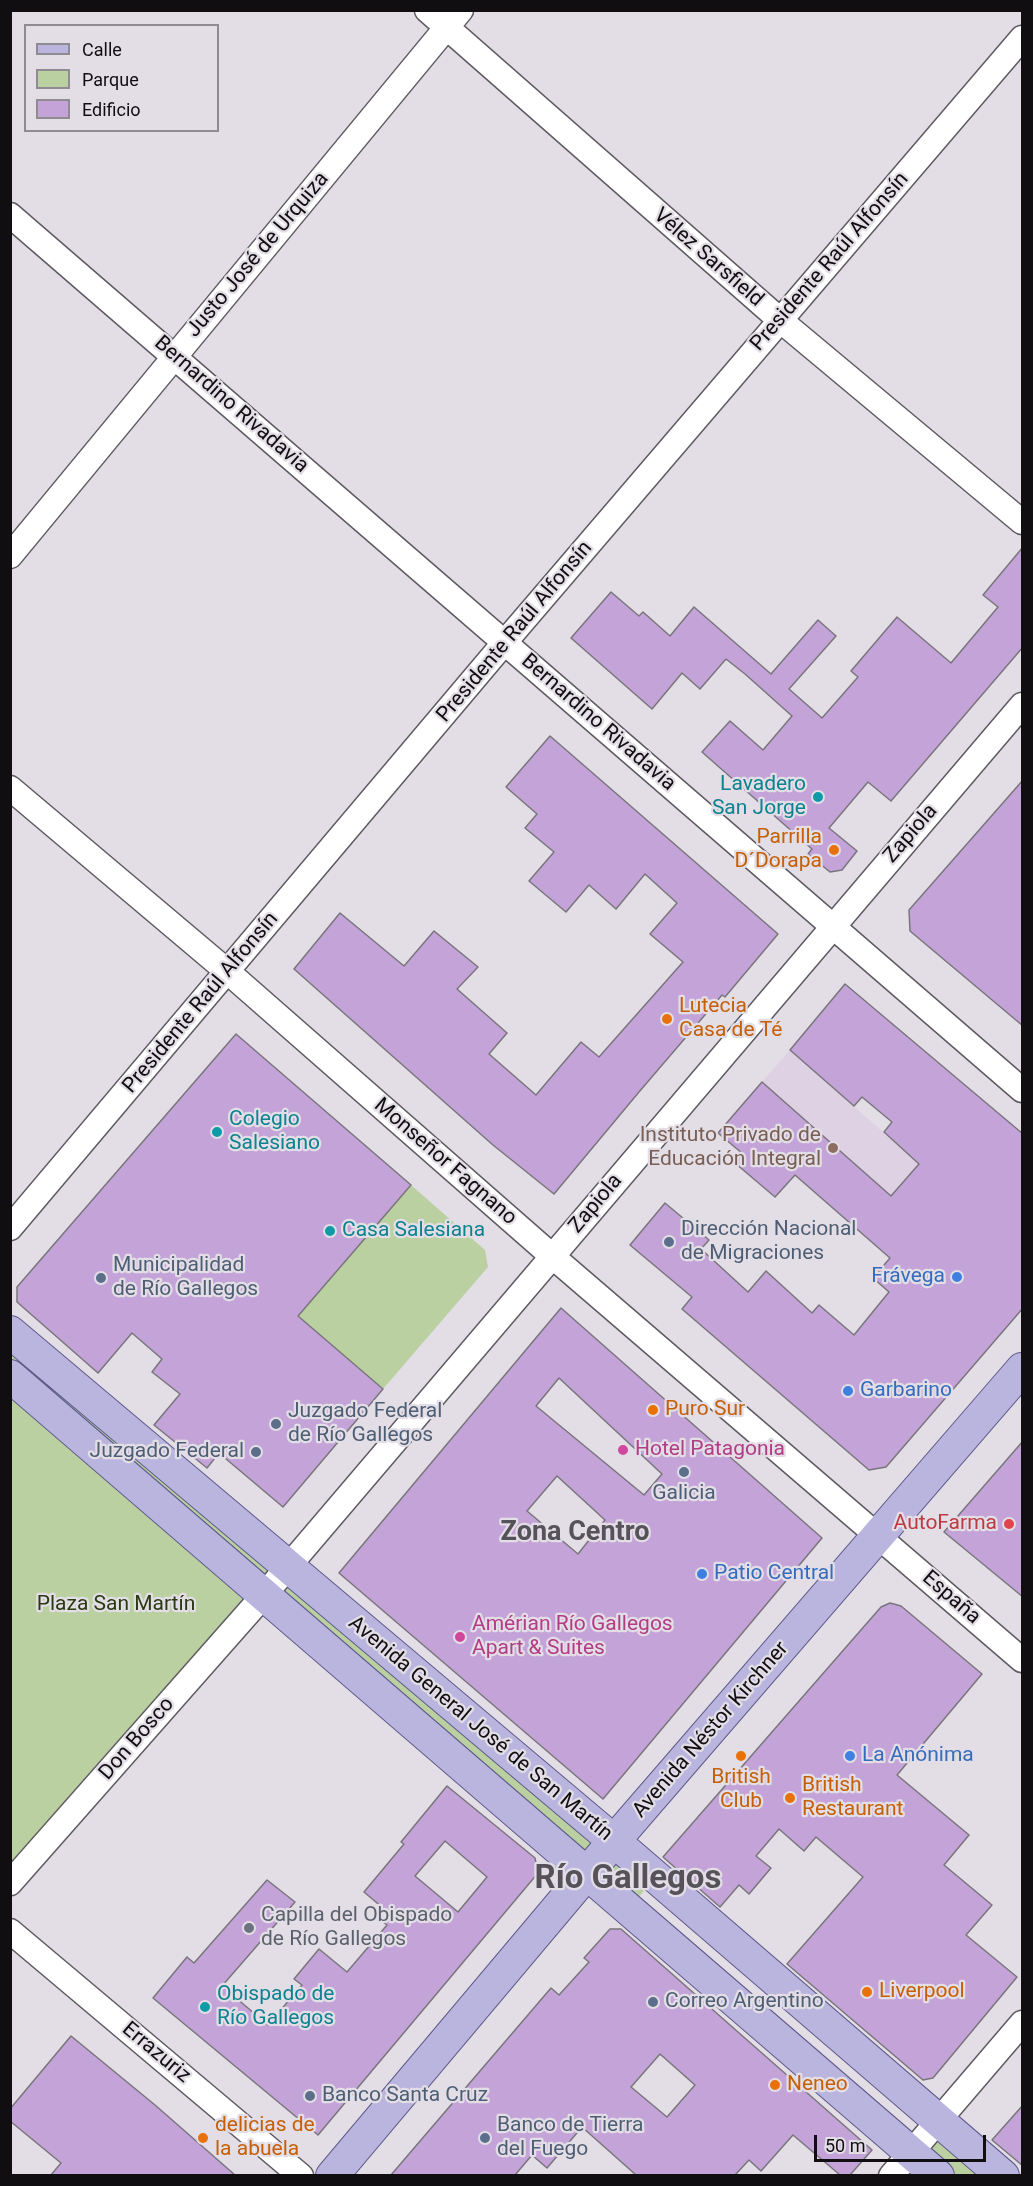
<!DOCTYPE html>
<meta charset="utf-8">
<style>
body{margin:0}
#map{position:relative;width:1033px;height:2186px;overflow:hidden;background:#e3dee6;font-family:Roboto,sans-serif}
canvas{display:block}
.frame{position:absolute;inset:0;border:12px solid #100e11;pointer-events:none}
.legend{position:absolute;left:24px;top:24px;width:195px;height:108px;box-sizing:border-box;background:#e3dee6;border:2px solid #8f8b91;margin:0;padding:8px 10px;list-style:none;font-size:18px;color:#100e11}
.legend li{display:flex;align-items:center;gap:12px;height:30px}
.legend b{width:30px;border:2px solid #8f8b91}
.scale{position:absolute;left:814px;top:2135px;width:172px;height:27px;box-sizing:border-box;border:3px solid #100e11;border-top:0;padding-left:8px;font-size:18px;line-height:21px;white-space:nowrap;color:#100e11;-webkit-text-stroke:4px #e3dee6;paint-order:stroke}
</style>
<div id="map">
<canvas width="1033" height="2186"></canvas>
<div class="frame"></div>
<ul class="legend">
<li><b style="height:8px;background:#b9b5df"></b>Calle</li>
<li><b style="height:16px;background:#bad0a0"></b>Parque</li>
<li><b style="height:16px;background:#c4a4d8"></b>Edificio</li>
</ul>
<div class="scale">50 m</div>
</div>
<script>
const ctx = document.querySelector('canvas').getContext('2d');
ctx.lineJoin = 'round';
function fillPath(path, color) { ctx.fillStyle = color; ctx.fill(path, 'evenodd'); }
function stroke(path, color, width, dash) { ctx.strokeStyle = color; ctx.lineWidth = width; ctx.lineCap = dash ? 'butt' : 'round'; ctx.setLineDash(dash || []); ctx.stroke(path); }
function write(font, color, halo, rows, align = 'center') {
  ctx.font = font + ' Roboto,sans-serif'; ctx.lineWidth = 4.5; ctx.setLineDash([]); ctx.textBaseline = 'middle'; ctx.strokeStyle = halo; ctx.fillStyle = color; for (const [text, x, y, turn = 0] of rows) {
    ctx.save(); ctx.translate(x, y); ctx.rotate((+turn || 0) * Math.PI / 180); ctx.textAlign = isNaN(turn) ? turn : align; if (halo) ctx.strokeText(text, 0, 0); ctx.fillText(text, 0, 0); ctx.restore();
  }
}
const education = new Path2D(`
 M 790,1050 L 919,1164 L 860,1232 L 730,1118 Z`);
const green = new Path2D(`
 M 411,1185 L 485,1250 L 488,1267 L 383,1389 L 298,1316 Z
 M 10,1344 L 268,1567 L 268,1571 L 261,1577 L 11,1365 Z
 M 11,1376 L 264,1595 L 11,1883 Z
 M 290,1585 L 596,1838 L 585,1856 L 283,1596 L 285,1588 Z
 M 616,1860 L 651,1883 L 635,1901 L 609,1872 L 611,1865 Z
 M 945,2139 L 987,2175 L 954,2175 L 930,2155 L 931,2146 Z`);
const building = new Path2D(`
 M 1023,547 L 1023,647 L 891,801 L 868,782 L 829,828 L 857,851 L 842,870 L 830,872 L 808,854 L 812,849 L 702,752 L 730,721 L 763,750 L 792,716 L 745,674 L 726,659 L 700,689 L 682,673 L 652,709 L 571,638 L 611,592 L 639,616 L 643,612 L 670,636 L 694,607 L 771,674 L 818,620 L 836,636 L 789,689 L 822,718 L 858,677 L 851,671 L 897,617 L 951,663 L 998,607 L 983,595 Z
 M 550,736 L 778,934 L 725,997 L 722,995 L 639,1092 L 554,1194 L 493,1145 L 294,969 L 340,913 L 404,966 L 434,931 L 478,967 L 457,989 L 507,1033 L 489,1054 L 536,1095 L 581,1042 L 599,1057 L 683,962 L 650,934 L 677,903 L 645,874 L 616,909 L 589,885 L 566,912 L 529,881 L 554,852 L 525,828 L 537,814 L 506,787 Z
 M 1023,780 L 1023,1026 L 910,931 L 909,910 Z
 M 845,984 L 1023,1134 L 1023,1308 L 886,1467 L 869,1470 L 682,1309 L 692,1297 L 630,1245 L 665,1203 L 709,1240 L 701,1249 L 748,1292 L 766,1271 L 812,1313 L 819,1305 L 854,1335 L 889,1292 L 873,1278 L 890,1258 L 795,1175 L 775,1197 L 735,1163 L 743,1154 L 718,1133 L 762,1082 L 891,1196 L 919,1164 L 884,1132 L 892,1122 L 862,1097 L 854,1106 L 790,1050 Z
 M 236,1034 L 411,1185 L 298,1316 L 383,1389 L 283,1507 L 219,1453 L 207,1468 L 154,1425 L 180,1394 L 152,1372 L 162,1359 L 132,1333 L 98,1373 L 17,1302 L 17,1287 Z
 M 561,1308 L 822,1538 L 603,1799 L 339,1573 ZM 559,1378 L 662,1474 L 644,1495 L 536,1406 ZM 557,1476 L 605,1520 L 578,1554 L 527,1511 Z
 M 1023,1441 L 1023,1597 L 944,1532 Z
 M 890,1603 L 901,1606 L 982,1674 L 897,1775 L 969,1835 L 944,1865 L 992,1905 L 966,1935 L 1017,1977 L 933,2078 L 923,2080 L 787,1964 L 863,1877 L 816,1837 L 804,1851 L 779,1829 L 756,1856 L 771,1868 L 749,1894 L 739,1885 L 720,1907 L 663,1857 L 881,1607 Z
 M 447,1786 L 535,1858 L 538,1873 L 318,2135 L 153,1998 L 187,1957 L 194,1963 L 267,1880 L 295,1902 L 222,1986 L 268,2025 L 302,1985 L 294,1979 L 319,1949 L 347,1972 L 387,1925 L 383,1922 L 390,1914 L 364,1892 L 404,1844 L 401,1842 ZM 445,1841 L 487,1877 L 458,1912 L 415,1876 Z
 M 610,1929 L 621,1929 L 872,2150 L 850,2175 L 840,2175 L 793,2135 L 761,2171 L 749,2160 L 735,2175 L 636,2175 L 582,2127 L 547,2168 L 532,2155 L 515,2175 L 391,2175 L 551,1988 L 559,1995 L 589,1962 L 584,1958 ZM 660,2054 L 695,2085 L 667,2117 L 631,2087 Z
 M 71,2036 L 155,2105 L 235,2175 L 51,2175 L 61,2163 L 10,2121 L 10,2109 Z
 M 1023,2105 L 1023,2166 L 992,2140 Z`);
const minor = new Path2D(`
 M 427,10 L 780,320 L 1022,522
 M 10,215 L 1022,1090
 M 10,556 L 461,10
 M 10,788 L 228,972 L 552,1256 L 1022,1660
 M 10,1228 L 505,642 L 1022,38
 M 10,1883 L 264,1595 L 1022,705
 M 10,1931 L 301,2176
 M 891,2176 L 1022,2023`);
const major = new Path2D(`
 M 10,1332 L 614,1841 L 1003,2176
 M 10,1376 L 938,2176
 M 332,2176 L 614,1841 L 1022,1369`);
const markers = [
 [818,797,6,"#0f9aa8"],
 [834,850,6,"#e8710a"],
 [667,1019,6,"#e8710a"],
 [217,1132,6,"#0f9aa8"],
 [833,1148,6,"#8d6e63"],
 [330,1231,6,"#0f9aa8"],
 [669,1242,6,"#5c6f8a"],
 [957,1277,6,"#3f7fe0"],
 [101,1278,6,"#5c6f8a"],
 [848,1391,6,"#3f7fe0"],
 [653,1410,6,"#e8710a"],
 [276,1424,6,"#5c6f8a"],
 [623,1450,6,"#d1479c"],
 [256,1452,6,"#5c6f8a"],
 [684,1472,6,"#5c6f8a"],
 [1009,1524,6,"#e0444e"],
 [702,1574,6,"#3f7fe0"],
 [460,1637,6,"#d1479c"],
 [741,1756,6,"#e8710a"],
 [850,1756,6,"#3f7fe0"],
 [790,1798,6,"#e8710a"],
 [249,1928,6,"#6b7280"],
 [867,1992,6,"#e8710a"],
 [653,2002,6,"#5c6f8a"],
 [205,2007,6,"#0f9aa8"],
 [775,2085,6,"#e8710a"],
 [310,2096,6,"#5c6f8a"],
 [203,2138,6,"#e8710a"],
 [485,2138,6,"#5c6f8a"]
];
const streetNames = [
 ["Justo José de Urquiza",258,255,-50],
 ["Vélez Sarsfield",708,258,41],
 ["Presidente Raúl Alfonsín",830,262,-49],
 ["Bernardino Rivadavia",231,405,41],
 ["Presidente Raúl Alfonsín",515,632,-50],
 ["Bernardino Rivadavia",598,723,41],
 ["Zapiola",911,834,-49],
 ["Presidente Raúl Alfonsín",201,1003,-50],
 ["Monseñor Fagnano",445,1162,41],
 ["Zapiola",596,1204,-50],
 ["España",951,1598,41],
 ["Avenida General José de San Martín",480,1729,40],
 ["Avenida Néstor Kirchner",711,1730,-49],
 ["Don Bosco",137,1739,-49],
 ["Errazuriz",156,2053,40]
];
const cultureNames = [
 ["Lavadero",806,785,"right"],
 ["San Jorge",806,809,"right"],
 ["Colegio",229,1120],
 ["Salesiano",229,1144],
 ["Casa Salesiana",342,1231],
 ["Obispado de",217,1995],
 ["Río Gallegos",217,2019]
];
const foodNames = [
 ["Parrilla",822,838,"right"],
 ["D´Dorapa",822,862,"right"],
 ["Lutecia",679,1007],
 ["Casa de Té",679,1031],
 ["Puro Sur",665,1410],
 ["British",741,1778,"center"],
 ["Club",741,1802,"center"],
 ["British",802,1786],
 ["Restaurant",802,1810],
 ["Liverpool",879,1992],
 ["Neneo",787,2085],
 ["delicias de",215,2126],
 ["la abuela",215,2150]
];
const educationNames = [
 ["Instituto Privado de",821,1136],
 ["Educación Integral",821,1160]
];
const serviceNames = [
 ["Dirección Nacional",681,1230],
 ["de Migraciones",681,1254],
 ["Municipalidad",113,1266],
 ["de Río Gallegos",113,1290],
 ["Juzgado Federal",288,1412],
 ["de Río Gallegos",288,1436],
 ["Juzgado Federal",244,1452,"right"],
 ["Galicia",684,1494,"center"],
 ["Correo Argentino",665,2002],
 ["Banco Santa Cruz",322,2096],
 ["Banco de Tierra",497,2126],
 ["del Fuego",497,2150]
];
const shopNames = [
 ["Frávega",945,1277,"right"],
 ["Garbarino",860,1391],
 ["Patio Central",714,1574],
 ["La Anónima",862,1756]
];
const hotelNames = [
 ["Hotel Patagonia",635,1450],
 ["Amérian Río Gallegos",472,1625],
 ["Apart & Suites",472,1649]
];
const healthNames = [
 ["AutoFarma",997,1524]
];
const parkNames = [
 ["Plaza San Martín",116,1605]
];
const worshipNames = [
 ["Capilla del Obispado",261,1916],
 ["de Río Gallegos",261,1940]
];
const districtNames = [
 ["Zona Centro",575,1533]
];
const townNames = [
 ["Río Gallegos",628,1880]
];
fillPath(education, '#ded1e4');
fillPath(green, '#bad0a0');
fillPath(building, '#c4a4d8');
stroke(building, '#79757c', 1.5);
stroke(minor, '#5f5a62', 27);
stroke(major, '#5f5a89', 34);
stroke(minor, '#fff', 24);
stroke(major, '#b9b5df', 32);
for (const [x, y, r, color] of markers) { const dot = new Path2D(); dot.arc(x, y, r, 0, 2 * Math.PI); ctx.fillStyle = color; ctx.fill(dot); stroke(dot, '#e3dee6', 2); }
write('21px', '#100e11', '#e3dee6', streetNames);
write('21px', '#0d838f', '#e3dee6', cultureNames, 'left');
write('21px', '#c56008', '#e3dee6', foodNames, 'left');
write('21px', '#785e54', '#e3dee6', educationNames, 'right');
write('21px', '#4e5e75', '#e3dee6', serviceNames, 'left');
write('21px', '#366cbe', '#e3dee6', shopNames, 'left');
write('21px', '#b23c85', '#e3dee6', hotelNames, 'left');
write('21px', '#be3a42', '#e3dee6', healthNames, 'right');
write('21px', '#2a3a12', '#e3dee6', parkNames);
write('21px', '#5b616d', '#e3dee6', worshipNames, 'left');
write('bold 27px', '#565259', '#e3dee6', districtNames);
write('bold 33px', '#565259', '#e3dee6', townNames);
</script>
